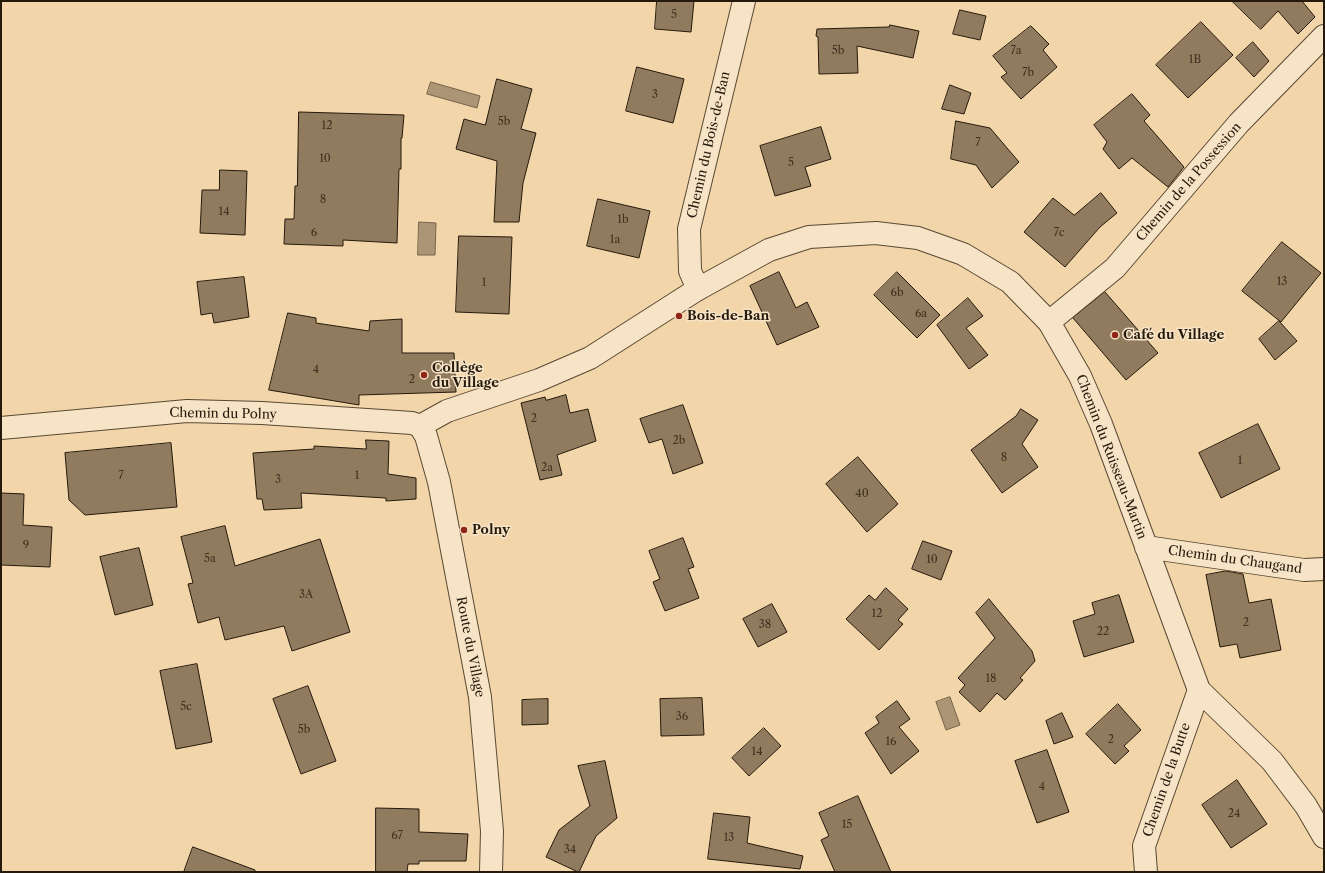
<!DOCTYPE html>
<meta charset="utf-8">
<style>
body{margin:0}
#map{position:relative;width:1325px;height:873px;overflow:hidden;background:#f2d5a9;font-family:"Libre Caslon Text",serif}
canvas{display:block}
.frame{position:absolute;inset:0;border:2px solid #25190c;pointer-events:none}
</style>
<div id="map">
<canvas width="1325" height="873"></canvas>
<div class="frame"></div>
</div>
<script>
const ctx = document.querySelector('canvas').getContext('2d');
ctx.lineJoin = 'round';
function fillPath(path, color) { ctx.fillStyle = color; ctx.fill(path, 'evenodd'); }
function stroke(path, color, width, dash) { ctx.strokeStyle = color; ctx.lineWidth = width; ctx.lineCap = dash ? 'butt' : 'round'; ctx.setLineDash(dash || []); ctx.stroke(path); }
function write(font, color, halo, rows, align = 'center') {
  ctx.font = font + ' "Libre Caslon Text",serif'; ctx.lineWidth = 3; ctx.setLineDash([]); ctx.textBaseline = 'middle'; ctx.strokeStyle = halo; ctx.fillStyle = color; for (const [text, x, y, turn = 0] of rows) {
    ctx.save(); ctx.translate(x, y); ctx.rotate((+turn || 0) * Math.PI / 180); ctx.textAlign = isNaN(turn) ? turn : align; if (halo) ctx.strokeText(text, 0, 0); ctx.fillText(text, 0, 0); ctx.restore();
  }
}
const water = new Path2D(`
 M 431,82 L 480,96 L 477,108 L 427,94 Z
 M 419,222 L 436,223 L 435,255 L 418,255 Z
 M 950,697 L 960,725 L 946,730 L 936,702 Z`);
const building = new Path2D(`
 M 657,1 L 694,1 L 691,32 L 655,29 Z
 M 1232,1 L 1302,1 L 1315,17 L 1298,34 L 1278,11 L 1261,29 Z
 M 960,10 L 986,16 L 980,40 L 953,34 Z
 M 1201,22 L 1233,55 L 1188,98 L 1156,65 Z
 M 890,25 L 919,31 L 913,58 L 857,46 L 858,73 L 819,74 L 818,37 L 816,36 L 817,29 L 889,27 Z
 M 1031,26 L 1049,44 L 1043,50 L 1057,67 L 1021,99 L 1001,77 L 1007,73 L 993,56 Z
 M 1253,42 L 1269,61 L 1254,77 L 1236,58 Z
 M 637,67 L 684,79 L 673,123 L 626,111 Z
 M 497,79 L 532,89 L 521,129 L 536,133 L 523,183 L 519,222 L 494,222 L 497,161 L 456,149 L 464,119 L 485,125 Z
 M 950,85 L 971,93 L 964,114 L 942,109 Z
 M 1132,94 L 1150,115 L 1144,121 L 1184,167 L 1168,187 L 1132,158 L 1119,169 L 1103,149 L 1107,142 L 1094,125 Z
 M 299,112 L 404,115 L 402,138 L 401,138 L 401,169 L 399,169 L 397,243 L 343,240 L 343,246 L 284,244 L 285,219 L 294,219 L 295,186 L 297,186 Z
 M 956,121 L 990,128 L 1019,162 L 992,188 L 976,165 L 951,159 Z
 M 821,127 L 831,159 L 805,167 L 811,186 L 775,196 L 760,146 Z
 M 220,170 L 247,171 L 245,235 L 200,233 L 202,190 L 219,190 Z
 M 1101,193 L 1117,213 L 1100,227 L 1065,267 L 1024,232 L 1053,198 L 1074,215 Z
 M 598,199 L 650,211 L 639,258 L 587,246 Z
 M 459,236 L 512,237 L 509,314 L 456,312 Z
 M 1282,242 L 1321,273 L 1281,322 L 1242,291 Z
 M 779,272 L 796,308 L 807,302 L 819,327 L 777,345 L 750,286 Z
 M 897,272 L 940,315 L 917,338 L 874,295 Z
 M 244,277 L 249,317 L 214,323 L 212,313 L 201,315 L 197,282 Z
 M 1105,292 L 1158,353 L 1126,380 L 1073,318 Z
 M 968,298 L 983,316 L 966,328 L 988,355 L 969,369 L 937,325 Z
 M 288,313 L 316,318 L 316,323 L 369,331 L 370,321 L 402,319 L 402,353 L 454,353 L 456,392 L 359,395 L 359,405 L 269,390 Z
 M 1279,321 L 1297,341 L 1275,360 L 1259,339 Z
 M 566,395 L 570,413 L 588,409 L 596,441 L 557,455 L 562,475 L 540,480 L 521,403 L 545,397 L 546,400 Z
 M 683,405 L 703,463 L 673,474 L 662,439 L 649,443 L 640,419 Z
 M 1021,409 L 1038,420 L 1022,444 L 1038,467 L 1002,493 L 971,450 L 1016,416 Z
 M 1258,424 L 1280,469 L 1221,498 L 1199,453 Z
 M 366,440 L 389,441 L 388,474 L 416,478 L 416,499 L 386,501 L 386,498 L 301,493 L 302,508 L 264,510 L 262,499 L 257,499 L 253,453 L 314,449 L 314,446 L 366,449 Z
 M 171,443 L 177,507 L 85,515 L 69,500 L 65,453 Z
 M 858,457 L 898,504 L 867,532 L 826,484 Z
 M 1,493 L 24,494 L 23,525 L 52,527 L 50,567 L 1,565 Z
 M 225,526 L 235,566 L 320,539 L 350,632 L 292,651 L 284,626 L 225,640 L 219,617 L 198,623 L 188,584 L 193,583 L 181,537 Z
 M 683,538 L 694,567 L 688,569 L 699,598 L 665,611 L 653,582 L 660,579 L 649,551 Z
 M 923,541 L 952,551 L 941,580 L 912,569 Z
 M 139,548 L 153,605 L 115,615 L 100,557 Z
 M 1226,571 L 1243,574 L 1249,603 L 1271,599 L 1281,650 L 1240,658 L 1237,644 L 1220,647 L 1206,575 Z
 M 886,588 L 908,609 L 898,620 L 903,624 L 879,650 L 846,619 L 869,595 L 875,600 Z
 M 1119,595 L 1134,642 L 1084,657 L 1073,621 L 1095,614 L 1092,603 Z
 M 989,599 L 1032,651 L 1035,661 L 1020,678 L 1023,680 L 1005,700 L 997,693 L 980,712 L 959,692 L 965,685 L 958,678 L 995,638 L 976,613 Z
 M 772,604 L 787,632 L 758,647 L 743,619 Z
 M 197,664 L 212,742 L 176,749 L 160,671 Z
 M 308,686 L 336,761 L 301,774 L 273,699 Z
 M 702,698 L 704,735 L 661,736 L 660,699 Z
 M 548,699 L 548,724 L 522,725 L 522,700 Z
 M 897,701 L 910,719 L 899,727 L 919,751 L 891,774 L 865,733 L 879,723 L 876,717 Z
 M 1118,704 L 1141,730 L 1124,746 L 1129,751 L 1115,764 L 1086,734 Z
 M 1062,713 L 1073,737 L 1054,744 L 1046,721 Z
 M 764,728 L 781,746 L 749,776 L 732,758 Z
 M 1047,750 L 1069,812 L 1037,823 L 1015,761 Z
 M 605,761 L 617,818 L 596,836 L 579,872 L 578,872 L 546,857 L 559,830 L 590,806 L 578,766 Z
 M 1237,780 L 1267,824 L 1231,848 L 1202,805 Z
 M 858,796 L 891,872 L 835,872 L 821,840 L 829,836 L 819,813 Z
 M 376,808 L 419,809 L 419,832 L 468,834 L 466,861 L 419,861 L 419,864 L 408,864 L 407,872 L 376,872 Z
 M 714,813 L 750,817 L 747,843 L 803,856 L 800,869 L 708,859 Z
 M 193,847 L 255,870 L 255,872 L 184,872 Z`);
const minor = new Path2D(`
 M 698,289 L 690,271 L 689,229 L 744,1
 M 1049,322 L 1115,268 L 1239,123 L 1324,36
 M 420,426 L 426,436 L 439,482 L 480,697 L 492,831 L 491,872
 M 1146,547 L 1304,570 L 1324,569
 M 1146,872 L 1144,846 L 1199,690`);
const tertiary = new Path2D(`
 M 1,428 L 187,411 L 262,413 L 412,423 L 420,426 L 447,411 L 539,380 L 590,358 L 698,289 L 769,250 L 809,237 L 876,233 L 918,238 L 963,254 L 1010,282 L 1049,322 L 1080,376 L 1101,424 L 1199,690 L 1272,761 L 1306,806 L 1324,837`);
const markers = [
 [679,316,4,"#8f2418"],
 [1115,335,4,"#8f2418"],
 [424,375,4,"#8f2418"],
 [464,530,4,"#8f2418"]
];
const numberNames = [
 ["5",674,15],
 ["5b",838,51],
 ["7a",1016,51],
 ["1B",1195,60],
 ["7b",1028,73],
 ["3",655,95],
 ["5b",504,122],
 ["12",327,126],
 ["7",978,143],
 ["10",325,159],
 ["5",791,163],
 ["8",323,200],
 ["14",224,212],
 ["1b",623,220],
 ["6",314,233],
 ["7c",1059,233],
 ["1a",615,240],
 ["13",1282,282],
 ["1",484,283],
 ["6b",897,293],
 ["6a",921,314],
 ["4",316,370],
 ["2",412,380],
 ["2",534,419],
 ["2b",679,441],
 ["8",1004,458],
 ["1",1240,461],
 ["2a",547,468],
 ["7",121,476],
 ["1",357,476],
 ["3",278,480],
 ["40",862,494],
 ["9",26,546],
 ["5a",210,559],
 ["10",932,560],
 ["3A",306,595],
 ["12",877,614],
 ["2",1246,623],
 ["38",765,625],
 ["22",1103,632],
 ["18",991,679],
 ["5c",186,707],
 ["36",682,717],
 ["5b",304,730],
 ["2",1111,740],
 ["16",891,742],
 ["14",757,752],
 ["4",1042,787],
 ["24",1234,814],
 ["15",847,825],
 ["67",397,836],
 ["13",729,838],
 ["34",570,850]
];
const streetNames = [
 ["Chemin du Bois-de-Ban",709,145,-77],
 ["Chemin de la Possession",1189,182,-49],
 ["Chemin du Polny",223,414,1],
 ["Chemin du Ruisseau-Martin",1111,457,69],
 ["Chemin du Chaugand",1235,560,8],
 ["Route du Village",470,647,79],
 ["Chemin de la Butte",1167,780,-71]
];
const poiNames = [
 ["Bois-de-Ban",687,316],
 ["Café du Village",1123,335],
 ["Collège",432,368],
 ["du Village",432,383],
 ["Polny",472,530]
];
fillPath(water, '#ac9574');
stroke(water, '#76634a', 1);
fillPath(building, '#907b5e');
stroke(building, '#25190c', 1);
stroke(minor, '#584833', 24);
stroke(tertiary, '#584833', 24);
stroke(minor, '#f7e4c7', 22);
stroke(tertiary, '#f7e4c7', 22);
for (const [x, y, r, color] of markers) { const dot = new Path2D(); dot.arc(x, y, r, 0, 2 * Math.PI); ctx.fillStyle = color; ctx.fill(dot); stroke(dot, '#f7e4c7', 1.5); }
write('11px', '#403220', null, numberNames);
write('13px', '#25190c', '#f7e4c7', streetNames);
write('bold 13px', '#25190c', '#f7e4c7', poiNames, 'left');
</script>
